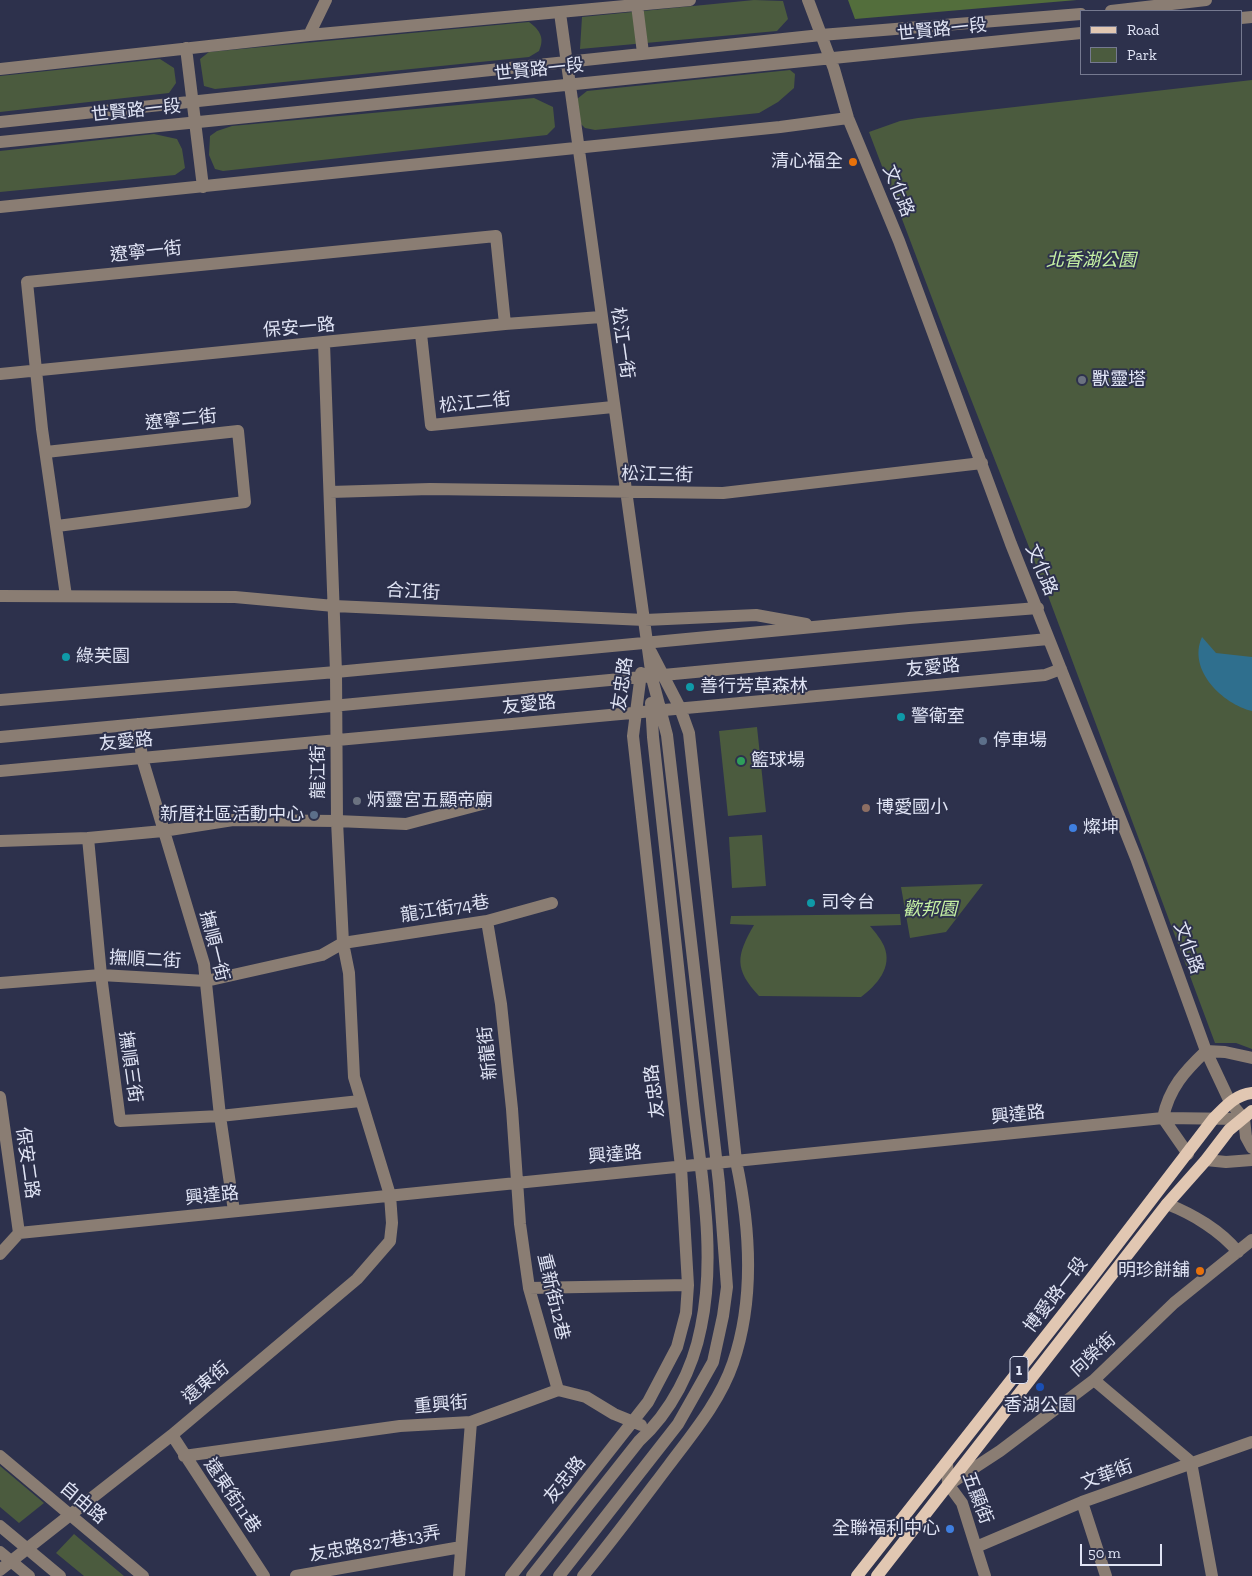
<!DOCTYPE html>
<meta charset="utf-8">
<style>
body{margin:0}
#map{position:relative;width:1252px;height:1576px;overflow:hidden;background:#2d314c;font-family:"Zilla Slab",serif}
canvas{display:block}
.legend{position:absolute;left:1080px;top:10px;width:162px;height:65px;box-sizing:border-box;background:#2d314c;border:1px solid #757990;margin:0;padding:6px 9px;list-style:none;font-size:15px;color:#e0e4f5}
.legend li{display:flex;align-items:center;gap:10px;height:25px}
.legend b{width:25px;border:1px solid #757990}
.scale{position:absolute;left:1080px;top:1544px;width:82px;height:22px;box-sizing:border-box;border:2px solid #e0e4f5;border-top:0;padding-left:6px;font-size:15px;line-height:18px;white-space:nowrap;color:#e0e4f5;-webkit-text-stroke:4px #2d314c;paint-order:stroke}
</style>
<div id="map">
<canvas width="1252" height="1576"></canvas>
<ul class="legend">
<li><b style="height:6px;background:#e1c7b2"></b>Road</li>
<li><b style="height:14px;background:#4b5b3e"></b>Park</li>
</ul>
<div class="scale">50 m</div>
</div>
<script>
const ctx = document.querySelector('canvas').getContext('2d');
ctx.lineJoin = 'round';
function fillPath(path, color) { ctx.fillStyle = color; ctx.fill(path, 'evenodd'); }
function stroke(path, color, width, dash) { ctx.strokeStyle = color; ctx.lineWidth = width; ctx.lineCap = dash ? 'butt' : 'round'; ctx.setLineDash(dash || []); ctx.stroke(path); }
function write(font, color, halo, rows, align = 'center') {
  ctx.font = font + ' "Zilla Slab","Noto Sans TC",serif'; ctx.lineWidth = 4; ctx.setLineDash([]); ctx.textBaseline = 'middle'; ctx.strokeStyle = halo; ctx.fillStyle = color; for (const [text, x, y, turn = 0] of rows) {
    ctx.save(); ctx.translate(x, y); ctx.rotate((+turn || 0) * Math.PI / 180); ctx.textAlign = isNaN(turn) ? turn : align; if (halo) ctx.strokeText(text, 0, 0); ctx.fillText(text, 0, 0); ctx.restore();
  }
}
const green = new Path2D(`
 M 754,0 L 783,1 L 788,19 L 777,31 L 580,49 L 582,17 Z
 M 529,22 C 540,30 545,38 539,51 L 529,57 L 215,89 L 204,86 L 200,59 L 209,52 Z
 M 160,59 L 174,68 L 176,83 L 169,93 L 0,112 L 0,76 Z
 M 790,70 L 795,74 L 794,88 L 778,102 L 759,113 L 595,130 L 585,128 L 578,121 L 577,99 L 587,91 Z
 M 1252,80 L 1252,1049 L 1236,1043 L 1215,1043 L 1047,593 L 949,343 L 869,132 L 900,121 L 918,118 Z
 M 534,98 L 553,107 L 555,127 L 547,135 L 223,171 L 215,169 L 209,155 L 210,136 L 217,131 L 232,126 Z
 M 154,134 L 177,139 L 182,149 L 185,168 L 175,175 L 0,192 L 0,151 Z
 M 757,727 L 766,812 L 728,816 L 719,731 Z
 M 762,835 L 766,886 L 732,888 L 729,837 Z
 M 983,884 L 946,932 L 910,938 L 901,887 Z
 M 900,914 L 901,925 L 870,926 C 875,932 881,939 884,946 C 893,967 877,985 861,997 L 759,996 C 734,969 736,956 754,925 L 730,924 L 731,916 Z
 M 0,1466 L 44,1503 L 19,1523 L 0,1507 Z
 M 74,1534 L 124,1576 L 84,1576 L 56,1553 Z`);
const forest = new Path2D(`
 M 848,0 L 1077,0 L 855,19 Z`);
const water = new Path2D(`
 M 1202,637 L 1216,653 L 1252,657 L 1252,711 C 1223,704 1187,670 1202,637 Z`);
const minor = new Path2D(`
 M 808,0 L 834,69 L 848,118 L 899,241 L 1011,544 L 1136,858 L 1206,1051 L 1230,1102 L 1244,1119 L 1246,1137 L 1252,1148
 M 637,5 L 643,53
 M 1111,11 L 1206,0
 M 1241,18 L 1252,17
 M 309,35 L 326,0
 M 186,48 L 203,187
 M 0,69 L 309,35 L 690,0
 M 0,122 L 821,35 L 1081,14
 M 0,142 L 1081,33
 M 0,207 L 780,127 L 848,118
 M 421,334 L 431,425 L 613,407
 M 0,374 L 505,324 L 601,317
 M 46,452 L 238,431 L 245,502 L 57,526
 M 330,492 L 430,489 L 723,493 L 982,463
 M 0,596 L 235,597 L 334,606 L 645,620 L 756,615 L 806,624
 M 66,596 L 42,429 L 27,282 L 496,236 L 505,324
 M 0,700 L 336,672 L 909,618 L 1038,608
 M 138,724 L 142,758 L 204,964 L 220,1116 L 234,1211
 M 0,737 L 1048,639
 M 0,771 L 1045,675 L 1061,669
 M 88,838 L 101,975 L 120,1121 L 220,1116 L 360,1101
 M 0,841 L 88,838 L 163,831 L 233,820 L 337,821 L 406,824 L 486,803
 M 487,921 L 501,1004 L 512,1109 L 520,1224 L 529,1288 L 558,1390
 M 0,983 L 101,975 L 206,981 L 322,955 L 343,943 L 487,921 L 552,903
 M 0,1097 L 19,1233
 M 1188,1154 L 1163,1118 C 1169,1088 1185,1071 1206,1051 L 1225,1052 L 1252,1058
 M 1206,1160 L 1226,1162 L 1252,1160
 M 1167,1204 C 1193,1214 1221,1231 1238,1252
 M 0,1254 L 19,1233 L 1163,1118 L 1244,1119
 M 529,1288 L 688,1285
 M 1094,1380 L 1191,1462 L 1212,1576
 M 172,1435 L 264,1576
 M 0,1456 L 143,1576
 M 184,1456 L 400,1426 L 471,1422 L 558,1390 L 586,1397 L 614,1414 L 641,1425
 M 947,1462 L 948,1484 L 962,1503 L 985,1576
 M 951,1483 L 1000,1451 L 1094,1380 L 1174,1303 L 1252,1240
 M 1082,1502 L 1106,1576
 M 0,1526 L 60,1576
 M 976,1547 L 1082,1502 L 1252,1442
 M 0,1552 L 29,1576
 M 0,1570 L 172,1435 L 357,1279 L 390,1241 L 392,1223 L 390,1195 L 354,1077 L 349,973 L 343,943 L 337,821 L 336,672 L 324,343
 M 296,1576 L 461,1547
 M 459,1576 L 471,1422
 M 511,1576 L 648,1402 L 677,1347 L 686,1313 L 688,1285 L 681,1167 L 633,736 L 641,673
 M 532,1576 L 639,1441 C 671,1412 693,1369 701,1327 C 717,1251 700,1170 692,1094 C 679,975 666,856 653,737 L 651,703
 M 559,1576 L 678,1424 L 713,1362 L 723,1316 L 727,1287 L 719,1183 L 667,735 L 652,678 L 560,13
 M 583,1576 C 613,1540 641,1502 669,1465 C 693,1433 720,1401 733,1363 C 755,1299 750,1226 736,1161 L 689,733 L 680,708 L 651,652`);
const major = new Path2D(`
 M 857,1576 L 1090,1280 L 1214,1118 C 1226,1106 1235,1095 1252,1093
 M 877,1576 L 1167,1204 L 1206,1160 L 1229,1130 L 1252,1111`);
const markers = [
 [853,162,5,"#e8710a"],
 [1082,380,5,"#6b7280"],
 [66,657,5,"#0f9aa8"],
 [690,687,5,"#0f9aa8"],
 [901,717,5,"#0f9aa8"],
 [983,741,5,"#5c6f8a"],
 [741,761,5,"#2e9e5b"],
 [357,801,5,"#6b7280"],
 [866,808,5,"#8d6e63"],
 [314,815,5,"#5c6f8a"],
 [1073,828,5,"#3f7fe0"],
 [811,903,5,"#0f9aa8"],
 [1200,1271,5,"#e8710a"],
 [1040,1387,5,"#1a4fb4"],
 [950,1529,5,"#3f7fe0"]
];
const shields = [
 [1019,1370,18]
];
const shieldNames = [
 ["1",1019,1370]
];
const streetNames = [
 ["世賢路一段",942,30,-6],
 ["世賢路一段",539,70,-6],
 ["世賢路一段",136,111,-6],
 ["文化路",898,191,68],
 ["遼寧一街",146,252,-6],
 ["保安一路",299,328,-5],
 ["松江一街",622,343,82],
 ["松江二街",475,403,-6],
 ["遼寧二街",181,420,-6],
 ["松江三街",657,475,1],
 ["文化路",1041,570,67],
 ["合江街",413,592,3],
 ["友愛路",933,668,-5],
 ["友忠路",623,684,-82],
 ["友愛路",529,705,-6],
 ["友愛路",126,742,-5],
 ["龍江街",319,772,-90],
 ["龍江街74巷",445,909,-9],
 ["撫順一街",214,946,76],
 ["文化路",1188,948,70],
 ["撫順二街",145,960,3],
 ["新龍街",488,1053,-96],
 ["撫順三街",130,1067,82],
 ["友忠路",655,1091,-97],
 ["興達路",1018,1115,-6],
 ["興達路",615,1155,-5],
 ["保安二路",27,1163,82],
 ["興達路",212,1196,-6],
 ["博愛路一段",1056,1295,-52],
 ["重新街12巷",553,1297,77],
 ["向榮街",1093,1355,-42],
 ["遠東街",206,1383,-40],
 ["重興街",441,1405,-5],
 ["文華街",1107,1475,-20],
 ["友忠路",565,1480,-51],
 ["遠東街11巷",232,1496,56],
 ["五顯街",977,1498,69],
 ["自由路",83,1503,40],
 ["友忠路827巷13弄",375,1544,-10]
];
const poiNames = [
 ["清心福全",843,162,"right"],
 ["獸靈塔",1092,380],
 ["綠芙園",76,657],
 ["善行芳草森林",700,687],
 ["警衛室",911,717],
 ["停車場",993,741],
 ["籃球場",751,761],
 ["炳靈宮五顯帝廟",367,801],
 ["博愛國小",876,808],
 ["新厝社區活動中心",304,815,"right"],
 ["燦坤",1083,828],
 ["司令台",821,903],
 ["明珍餅舖",1190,1271,"right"],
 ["香湖公園",1040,1406,"center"],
 ["全聯福利中心",940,1529,"right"]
];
const parkNames = [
 ["北香湖公園",1091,261],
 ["歡邦園",930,910]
];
fillPath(green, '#4b5b3e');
fillPath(forest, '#536e3c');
fillPath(water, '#2f6f8e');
stroke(minor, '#8a7d73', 12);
stroke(major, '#e1c7b2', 12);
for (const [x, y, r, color] of markers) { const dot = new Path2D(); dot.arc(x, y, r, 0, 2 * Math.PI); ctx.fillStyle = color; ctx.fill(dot); stroke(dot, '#2d314c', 2); }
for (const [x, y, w] of shields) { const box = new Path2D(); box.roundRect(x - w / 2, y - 13.5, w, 27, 4); ctx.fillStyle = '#2d314c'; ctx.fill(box); stroke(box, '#e0e4f5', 1); }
write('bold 16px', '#e0e4f5', null, shieldNames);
write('18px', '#e0e4f5', '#2d314c', streetNames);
write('18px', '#e0e4f5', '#2d314c', poiNames, 'left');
write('italic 18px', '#c6f2a4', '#2d314c', parkNames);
</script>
